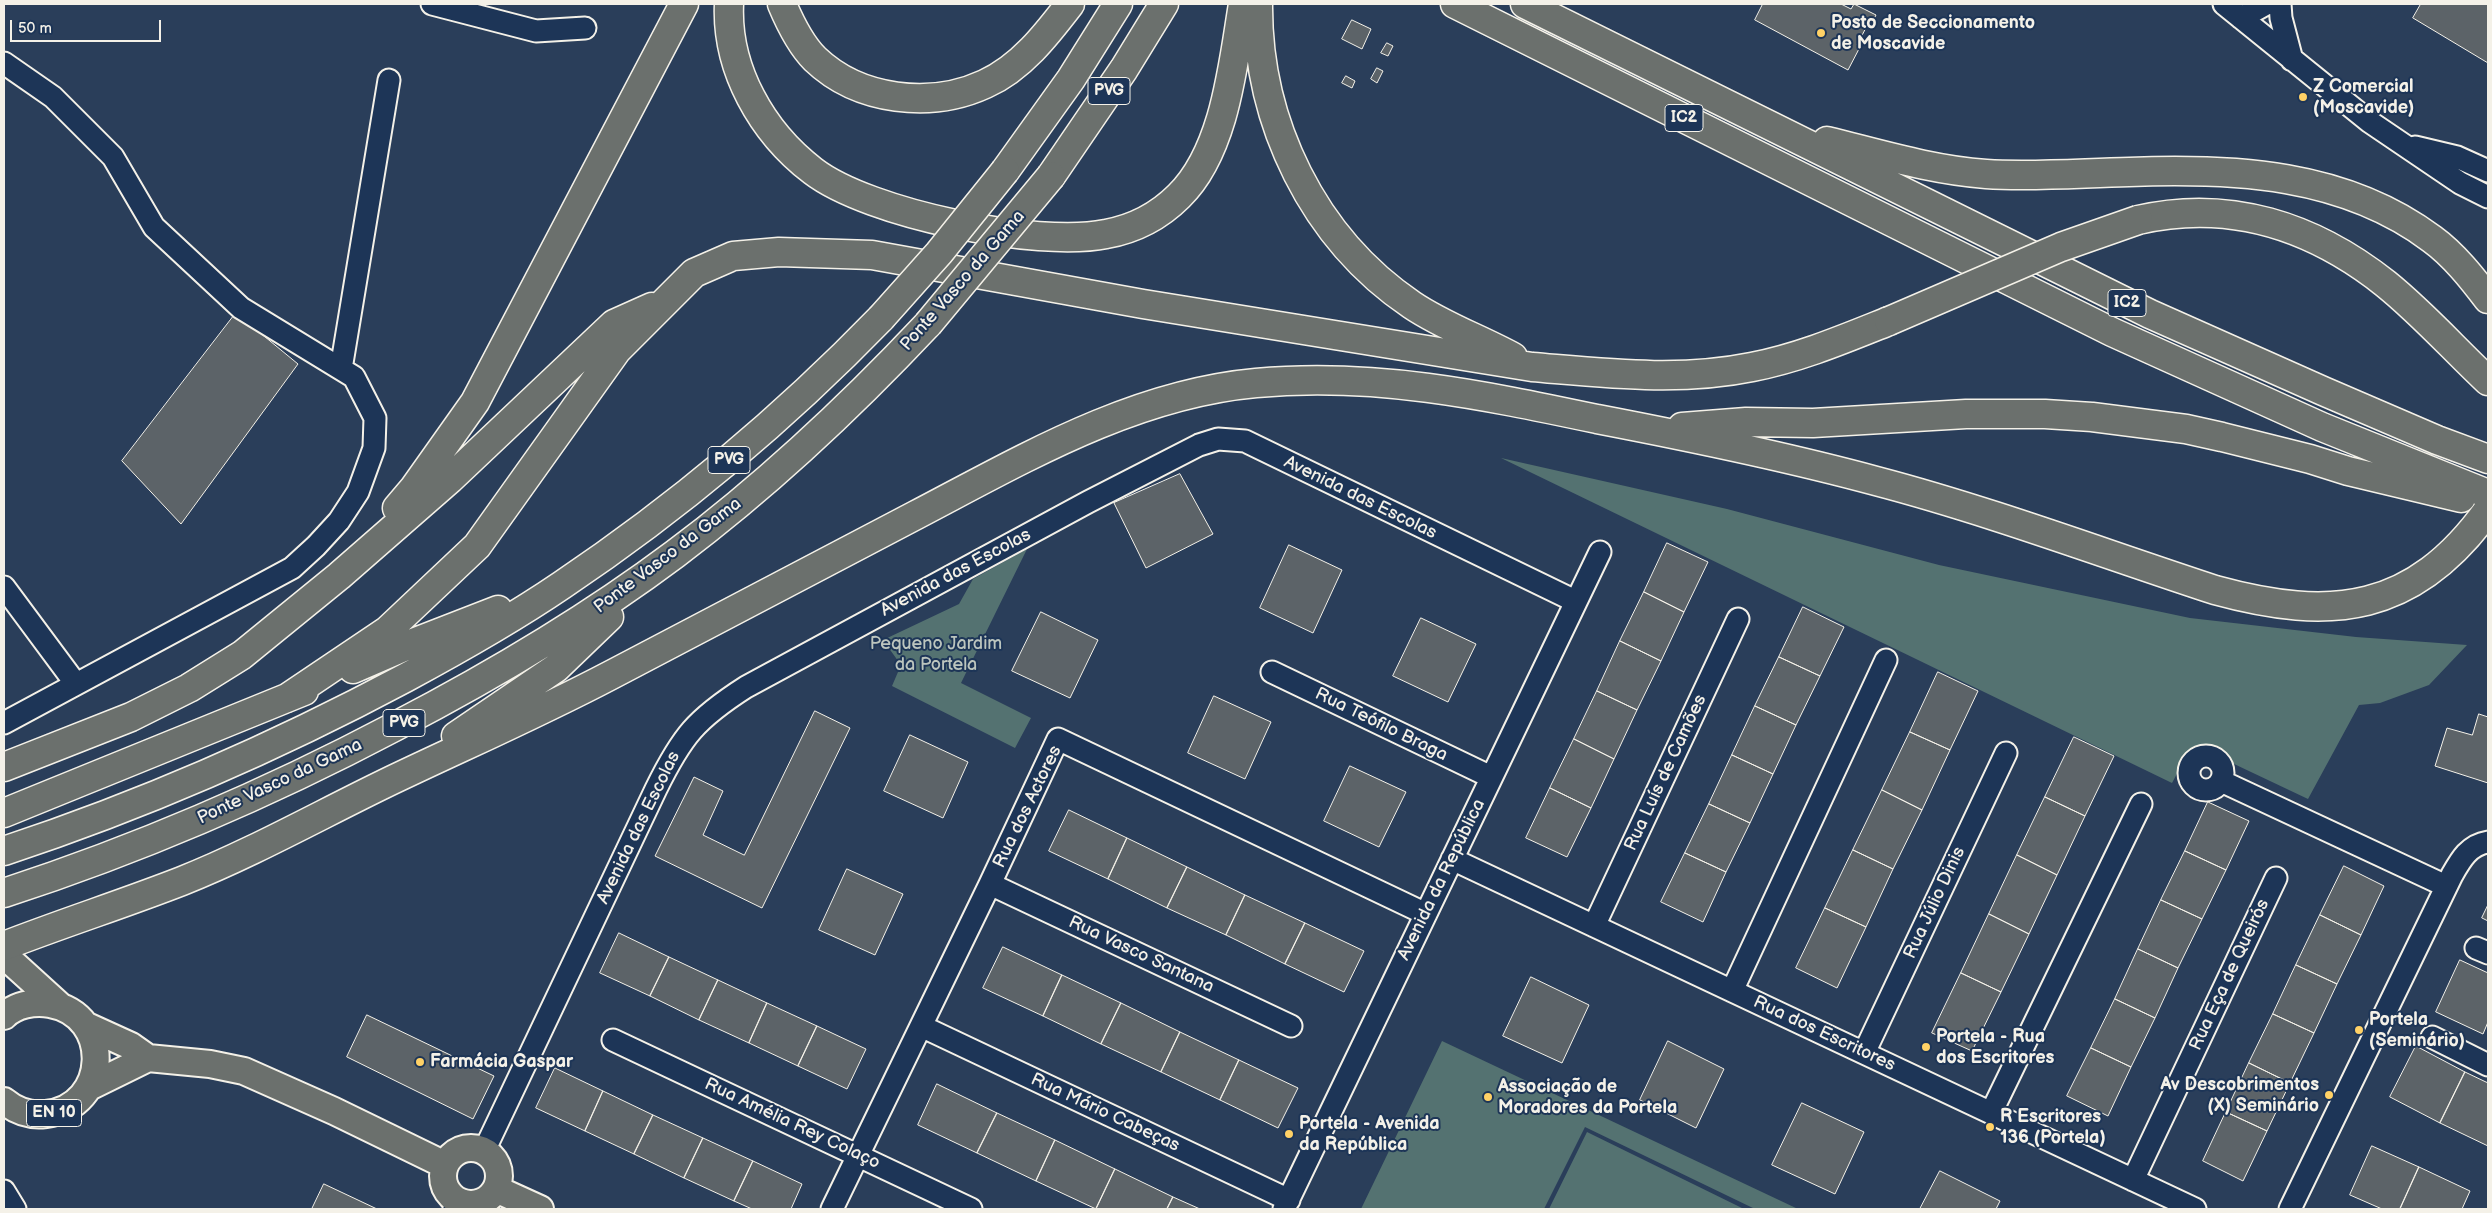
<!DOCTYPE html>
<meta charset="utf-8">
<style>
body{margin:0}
#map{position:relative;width:2492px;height:1213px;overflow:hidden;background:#2a3e5a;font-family:"Balsamiq Sans",sans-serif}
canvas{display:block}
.frame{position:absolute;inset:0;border:5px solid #f4f1e8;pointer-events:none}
.scale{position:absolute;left:10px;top:20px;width:151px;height:22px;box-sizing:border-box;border:2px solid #f4f1e8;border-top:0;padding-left:6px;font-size:15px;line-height:18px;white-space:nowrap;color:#f4f1e8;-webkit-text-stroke:4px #1d3557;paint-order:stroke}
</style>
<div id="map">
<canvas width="2492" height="1213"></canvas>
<div class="frame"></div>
<div class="scale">50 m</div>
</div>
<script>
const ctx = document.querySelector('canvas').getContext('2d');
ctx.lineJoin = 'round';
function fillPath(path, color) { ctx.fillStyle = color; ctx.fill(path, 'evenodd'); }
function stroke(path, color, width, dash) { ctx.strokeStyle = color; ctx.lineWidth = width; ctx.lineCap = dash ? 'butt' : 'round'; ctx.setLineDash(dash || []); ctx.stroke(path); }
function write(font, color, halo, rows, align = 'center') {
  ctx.font = font + ' "Balsamiq Sans",sans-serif'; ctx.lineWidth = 4; ctx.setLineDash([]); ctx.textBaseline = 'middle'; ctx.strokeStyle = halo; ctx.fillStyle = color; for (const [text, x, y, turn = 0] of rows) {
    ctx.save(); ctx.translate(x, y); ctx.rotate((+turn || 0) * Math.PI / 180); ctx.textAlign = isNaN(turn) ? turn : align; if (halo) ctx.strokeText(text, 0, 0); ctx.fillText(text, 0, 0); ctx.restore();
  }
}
const green = new Path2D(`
 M 1501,458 L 1727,509 L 1939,565 L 2190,618 L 2356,637 L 2467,645 L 2429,685 L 2380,703 L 2359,705 L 2308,799 L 2232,763 L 2217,753 L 2202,750 L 2187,755 L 2172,783 Z
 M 1027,549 L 961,683 L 1031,718 L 1015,748 L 892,686 L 901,665 L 883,640 L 959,604 L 973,579 Z
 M 1442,1041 L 1798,1209 L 1755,1209 L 1585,1127 L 1544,1209 L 1361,1209 Z
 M 1587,1132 L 1744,1209 L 1549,1209 Z`);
const building = new Path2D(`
 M 1763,4 L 1841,4 L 1851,9 L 1854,4 L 1876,15 L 1873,21 L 1870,20 L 1857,45 L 1860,47 L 1848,70 L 1755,20 Z
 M 2421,4 L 2488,4 L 2488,63 L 2413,18 Z
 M 1352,20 L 1371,29 L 1362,49 L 1342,39 Z
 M 1387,43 L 1393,46 L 1388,56 L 1381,53 Z
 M 1377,68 L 1383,71 L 1377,83 L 1371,79 Z
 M 1346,76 L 1355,81 L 1352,88 L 1342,83 Z
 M 236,313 L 298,364 L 181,524 L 122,461 Z
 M 1180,474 L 1213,534 L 1146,568 L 1114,503 Z
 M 1667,543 L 1708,562 L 1684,612 L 1644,592 Z
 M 1289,545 L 1342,570 L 1313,633 L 1260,608 Z
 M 1644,592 L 1684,612 L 1661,661 L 1620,641 Z
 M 1803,607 L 1844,627 L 1820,676 L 1779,657 Z
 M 1041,612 L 1098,640 L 1070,698 L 1012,671 Z
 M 1421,618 L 1476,644 L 1448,702 L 1393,676 Z
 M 1620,641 L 1661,661 L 1637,710 L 1597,691 Z
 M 1779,657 L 1820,676 L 1796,725 L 1755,706 Z
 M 1938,672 L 1978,691 L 1950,750 L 1910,732 Z
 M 1597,691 L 1637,710 L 1614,759 L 1574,739 Z
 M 1214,696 L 1271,722 L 1245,779 L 1188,753 Z
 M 1755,706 L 1796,725 L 1773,774 L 1732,755 Z
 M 815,711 L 850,728 L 762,908 L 655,856 L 694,777 L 723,791 L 703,835 L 744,855 Z
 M 2479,714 L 2488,717 L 2488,783 L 2435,766 L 2447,728 L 2472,735 Z
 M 1910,732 L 1950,750 L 1922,810 L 1882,790 Z
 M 910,735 L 968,762 L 943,818 L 884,791 Z
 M 2074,737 L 2114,756 L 2085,816 L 2045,797 Z
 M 1574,739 L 1614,759 L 1591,808 L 1550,788 Z
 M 1732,755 L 1773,774 L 1750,823 L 1709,804 Z
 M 1350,766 L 1406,792 L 1379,847 L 1324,821 Z
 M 1550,788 L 1591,808 L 1567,857 L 1526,838 Z
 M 1882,790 L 1922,810 L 1893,869 L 1853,850 Z
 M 2045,797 L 2085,816 L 2057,875 L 2017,855 Z
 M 2208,802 L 2249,821 L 2226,870 L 2185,851 Z
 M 1709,804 L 1750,823 L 1726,872 L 1685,853 Z
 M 1069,810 L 1127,838 L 1108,879 L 1049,851 Z
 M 1127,838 L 1187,867 L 1167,908 L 1108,879 Z
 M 1853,850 L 1893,869 L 1866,927 L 1825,908 Z
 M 2185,851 L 2226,870 L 2202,919 L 2161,900 Z
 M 1685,853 L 1726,872 L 1703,922 L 1661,902 Z
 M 2017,855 L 2057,875 L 2029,934 L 1989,914 Z
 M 2344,866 L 2384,886 L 2361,935 L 2320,915 Z
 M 1187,867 L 1245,895 L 1226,935 L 1167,908 Z
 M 847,869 L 903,894 L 875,955 L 819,930 Z
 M 1245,895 L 1305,923 L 1285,964 L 1226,935 Z
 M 2161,900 L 2202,919 L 2178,968 L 2138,949 Z
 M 2488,905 L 2488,921 L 2482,918 Z
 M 1825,908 L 1866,927 L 1837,988 L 1796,968 Z
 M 1989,914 L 2029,934 L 2001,992 L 1961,973 Z
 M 2320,915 L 2361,935 L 2337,984 L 2296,965 Z
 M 1305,923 L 1364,951 L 1344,992 L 1285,964 Z
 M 619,933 L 669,957 L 650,996 L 600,973 Z
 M 1003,947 L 1062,975 L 1043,1016 L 983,988 Z
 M 2138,949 L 2178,968 L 2155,1018 L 2115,999 Z
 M 669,957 L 718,980 L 699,1020 L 650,996 Z
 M 2460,960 L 2488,973 L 2488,1022 L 2483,1034 L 2436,1012 Z
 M 2296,965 L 2337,984 L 2314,1033 L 2273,1014 Z
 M 1961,973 L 2001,992 L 1972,1051 L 1932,1033 Z
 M 1062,975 L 1121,1003 L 1101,1044 L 1043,1016 Z
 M 1531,977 L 1589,1005 L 1562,1063 L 1503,1036 Z
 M 718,980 L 767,1003 L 749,1043 L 699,1020 Z
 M 2115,999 L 2155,1018 L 2131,1067 L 2091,1048 Z
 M 767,1003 L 817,1026 L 798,1066 L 749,1043 Z
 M 1121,1003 L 1180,1032 L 1161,1072 L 1101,1044 Z
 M 2273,1014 L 2314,1033 L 2290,1083 L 2249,1063 Z
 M 367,1015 L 494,1076 L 473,1119 L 347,1057 Z
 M 817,1026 L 866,1049 L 847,1089 L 798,1066 Z
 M 1180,1032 L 1239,1060 L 1220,1100 L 1161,1072 Z
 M 1668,1041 L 1724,1069 L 1696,1128 L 1640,1100 Z
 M 2416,1046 L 2465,1072 L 2440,1123 L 2390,1097 Z
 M 2091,1048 L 2131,1067 L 2108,1116 L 2067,1096 Z
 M 1239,1060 L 1298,1088 L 1278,1128 L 1220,1100 Z
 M 2249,1063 L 2290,1083 L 2267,1131 L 2226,1112 Z
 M 555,1068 L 603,1091 L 585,1131 L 536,1108 Z
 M 2465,1072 L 2488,1083 L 2488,1146 L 2440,1123 Z
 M 937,1084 L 997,1113 L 977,1153 L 918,1125 Z
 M 603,1091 L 653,1115 L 634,1154 L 585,1131 Z
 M 1802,1103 L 1864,1132 L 1835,1194 L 1772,1165 Z
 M 2226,1112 L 2267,1131 L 2243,1181 L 2203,1161 Z
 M 997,1113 L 1055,1140 L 1036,1181 L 977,1153 Z
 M 653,1115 L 703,1138 L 684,1178 L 634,1154 Z
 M 703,1138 L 753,1161 L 734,1201 L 684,1178 Z
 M 1055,1140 L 1115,1169 L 1096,1209 L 1036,1181 Z
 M 2372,1146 L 2419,1167 L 2400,1209 L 2382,1209 L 2350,1195 Z
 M 753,1161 L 802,1184 L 791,1209 L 752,1209 L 734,1201 Z
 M 2419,1167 L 2470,1191 L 2462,1209 L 2400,1209 Z
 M 1115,1169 L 1173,1197 L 1167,1209 L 1096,1209 Z
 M 1940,1171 L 2000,1201 L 1996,1209 L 1920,1209 Z
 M 324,1184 L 377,1209 L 312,1209 Z
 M 1173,1197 L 1200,1209 L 1167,1209 Z`);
const minor = new Path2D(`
 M 432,4 L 536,31 L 585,28
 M 2224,4 L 2370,122 L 2460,183 L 2488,197
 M 2280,4 L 2281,18 L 2292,60
 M 2241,18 L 2266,4
 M 4,63 L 53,97 L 113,157 L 154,227 L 241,308 L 354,377 L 375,418 L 374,448 L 358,492 L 339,521 L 316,546 L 292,568 L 4,723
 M 2415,147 L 2457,157 L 2488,171
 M 341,369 L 389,80
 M 4,587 L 76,684
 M 1272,672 L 1491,777
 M2189 773a17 17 0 1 1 34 0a17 17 0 1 1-34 0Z
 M 2221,781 L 2446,886
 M 1452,859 L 2195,1209
 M 990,884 L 1291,1026
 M 1594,926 L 1738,619
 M 2476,948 L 2488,953
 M 1732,991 L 1886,660
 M 921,1026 L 1289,1200
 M 2432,1037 L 2488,1065
 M 613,1040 L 971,1209
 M 1864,1053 L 2006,753
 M 1991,1113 L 2141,804
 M 484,1151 L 656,789 C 682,736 696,719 746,687 L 1088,502 L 1199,445 L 1218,439 L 1245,441 L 1575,601
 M 2133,1180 L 2276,878
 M 4,1191 L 15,1209
 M 454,1209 L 458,1201
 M 832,1209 L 990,884 L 1058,739 L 1426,914
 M 1284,1209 L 1600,552
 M 2290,1209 L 2452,875 C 2461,859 2469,845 2488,842`);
const major = new Path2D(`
 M 4,955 L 59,1005
 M 4,1016 C 15,1005 34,1001 50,1004 C 113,1015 110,1107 46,1114 C 30,1116 16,1111 4,1101
 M 87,1026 L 131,1046 L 148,1058
 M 89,1087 L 148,1058 L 210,1064 L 244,1071 L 334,1111 L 445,1165
 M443 1176a28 28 0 1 1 56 0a28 28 0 1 1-56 0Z
 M 496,1189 L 540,1209`);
const highway = new Path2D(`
 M 729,4 C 726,69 762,132 813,171 C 869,214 1037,248 1106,234 C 1134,229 1159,216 1179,196 C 1225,151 1233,65 1243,4
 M 782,4 C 790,23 800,44 815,59 C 859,101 931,109 985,84 C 1021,68 1047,34 1070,4
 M 1258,4 C 1257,122 1313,238 1412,305 C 1443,326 1480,339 1513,357
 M 1455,4 L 2112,332 L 2322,427 L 2488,494
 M 1525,4 L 2150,314 L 2323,391 L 2437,440 L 2488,459
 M 1827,141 C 1880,154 1931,170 1986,174 C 2033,177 2081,173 2129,172 C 2234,168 2344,173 2432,239 C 2454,255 2472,278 2488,299
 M 1005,171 L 1071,79 L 1118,4
 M 1051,176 L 1124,69 L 1164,4
 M 2138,220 C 2229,199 2313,226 2386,284 C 2422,313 2454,349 2488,381
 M 1682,427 L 1746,422 L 1813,423 L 1966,414 L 2045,414 L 2092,417 L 2186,429 L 2222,437 L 2310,459 L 2348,471 L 2461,498
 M 397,508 L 414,488 L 475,402 L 684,4
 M 353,669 L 413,643 L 498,610
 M 287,698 L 388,630 L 477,546 L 617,350 L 694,273 L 733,256 L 779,252 L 872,255 L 1143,304 L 1532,367 C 1605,373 1679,382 1752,367 C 1799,358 1844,339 1889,321
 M 456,736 L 556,668 L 609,617
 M 4,767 L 131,717 L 189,688 L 242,655 L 339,576 L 450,479 L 614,324 L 652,307
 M 4,813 L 304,691
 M 4,851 C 143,805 276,747 405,678 C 459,649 512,619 562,585 C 678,507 784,418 881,318
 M 4,893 C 139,849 269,793 394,727 C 492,676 587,620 675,554 C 767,485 850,407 928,324
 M 4,946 C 63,923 123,904 182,881 C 252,853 318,816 386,783 C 461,747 537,714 611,675 C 712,622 814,569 916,515 C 1023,459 1133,394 1256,383 C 1374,372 1483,395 1597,419 C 1691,437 1784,456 1876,481 C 1990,511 2102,553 2215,590 C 2332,622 2414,613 2488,510`);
const highwayBridge = new Path2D(`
 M 881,318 L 939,253 L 1005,171
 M 1889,321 L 2061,247 L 2138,220
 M 928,324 L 1051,176`);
const markers = [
 [1821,33,5,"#ffd166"],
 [2303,97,5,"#ffd166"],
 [2359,1030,5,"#ffd166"],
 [1926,1047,5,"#ffd166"],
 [420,1062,5,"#ffd166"],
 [2329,1095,5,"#ffd166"],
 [1488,1097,5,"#ffd166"],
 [1990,1127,5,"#ffd166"],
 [1289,1134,5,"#ffd166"]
];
const shields = [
 [1109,91,42],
 [1684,118,38],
 [2127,303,38],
 [729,460,42],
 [404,723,42],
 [54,1113,55]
];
const shieldNames = [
 ["PVG",1109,91],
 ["IC2",1684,118],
 ["IC2",2127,303],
 ["PVG",729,460],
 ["PVG",404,723],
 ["EN 10",54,1113]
];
const poiNames = [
 ["Posto de Seccionamento",1831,23],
 ["de Moscavide",1831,44],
 ["Z Comercial",2313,87],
 ["(Moscavide)",2313,108],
 ["Portela",2369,1020],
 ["(Seminário)",2369,1041],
 ["Portela - Rua",1936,1037],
 ["dos Escritores",1936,1058],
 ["Farmácia Gaspar",430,1062],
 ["Av Descobrimentos",2319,1085,"right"],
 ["(X) Seminário",2319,1106,"right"],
 ["Associação de",1498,1087],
 ["Moradores da Portela",1498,1108],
 ["R Escritores",2000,1117],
 ["136 (Portela)",2000,1138],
 ["Portela - Avenida",1299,1124],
 ["da República",1299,1145]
];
const streetNames = [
 ["Ponte Vasco da Gama",963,281,-49],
 ["Avenida das Escolas",1360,498,26],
 ["Ponte Vasco da Gama",668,556,-37],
 ["Avenida das Escolas",956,573,-28],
 ["Rua Teófilo Braga",1381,725,26],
 ["Rua Luís de Camões",1666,773,-65],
 ["Ponte Vasco da Gama",280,782,-25],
 ["Rua dos Actores",1028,807,-64],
 ["Avenida das Escolas",639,828,-64],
 ["Avenida da República",1442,880,-64],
 ["Rua Júlio Dinis",1935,903,-65],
 ["Rua Vasco Santana",1141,955,25],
 ["Rua Eça de Queirós",2230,975,-65],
 ["Rua dos Escritores",1824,1034,25],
 ["Rua Mário Cabeças",1105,1113,25],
 ["Rua Amélia Rey Colaço",792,1124,25]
];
const parkNames = [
 ["Pequeno Jardim",936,644],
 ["da Portela",936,665]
];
fillPath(green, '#547271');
fillPath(building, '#5c6368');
stroke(building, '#f4f1e8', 1);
stroke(minor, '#f4f1e8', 25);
stroke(major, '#f4f1e8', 30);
stroke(highway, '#f4f1e8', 31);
stroke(minor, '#1d3557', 21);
stroke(major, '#6b706d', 26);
stroke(highway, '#6b706d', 28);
stroke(highwayBridge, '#f4f1e8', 31, []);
stroke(highwayBridge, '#6b706d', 28);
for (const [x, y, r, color] of markers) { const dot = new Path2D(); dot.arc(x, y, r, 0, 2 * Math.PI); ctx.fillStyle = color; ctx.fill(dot); stroke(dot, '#1d3557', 2); }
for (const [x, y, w] of shields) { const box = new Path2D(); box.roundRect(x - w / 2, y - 13.5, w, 27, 4); ctx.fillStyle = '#1d3557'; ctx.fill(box); stroke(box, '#f4f1e8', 1); }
write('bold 16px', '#f4f1e8', null, shieldNames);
write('bold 18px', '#f4f1e8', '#1d3557', poiNames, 'left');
write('18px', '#f4f1e8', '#1d3557', streetNames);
write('18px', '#bcc5be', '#1d3557', parkNames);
</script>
